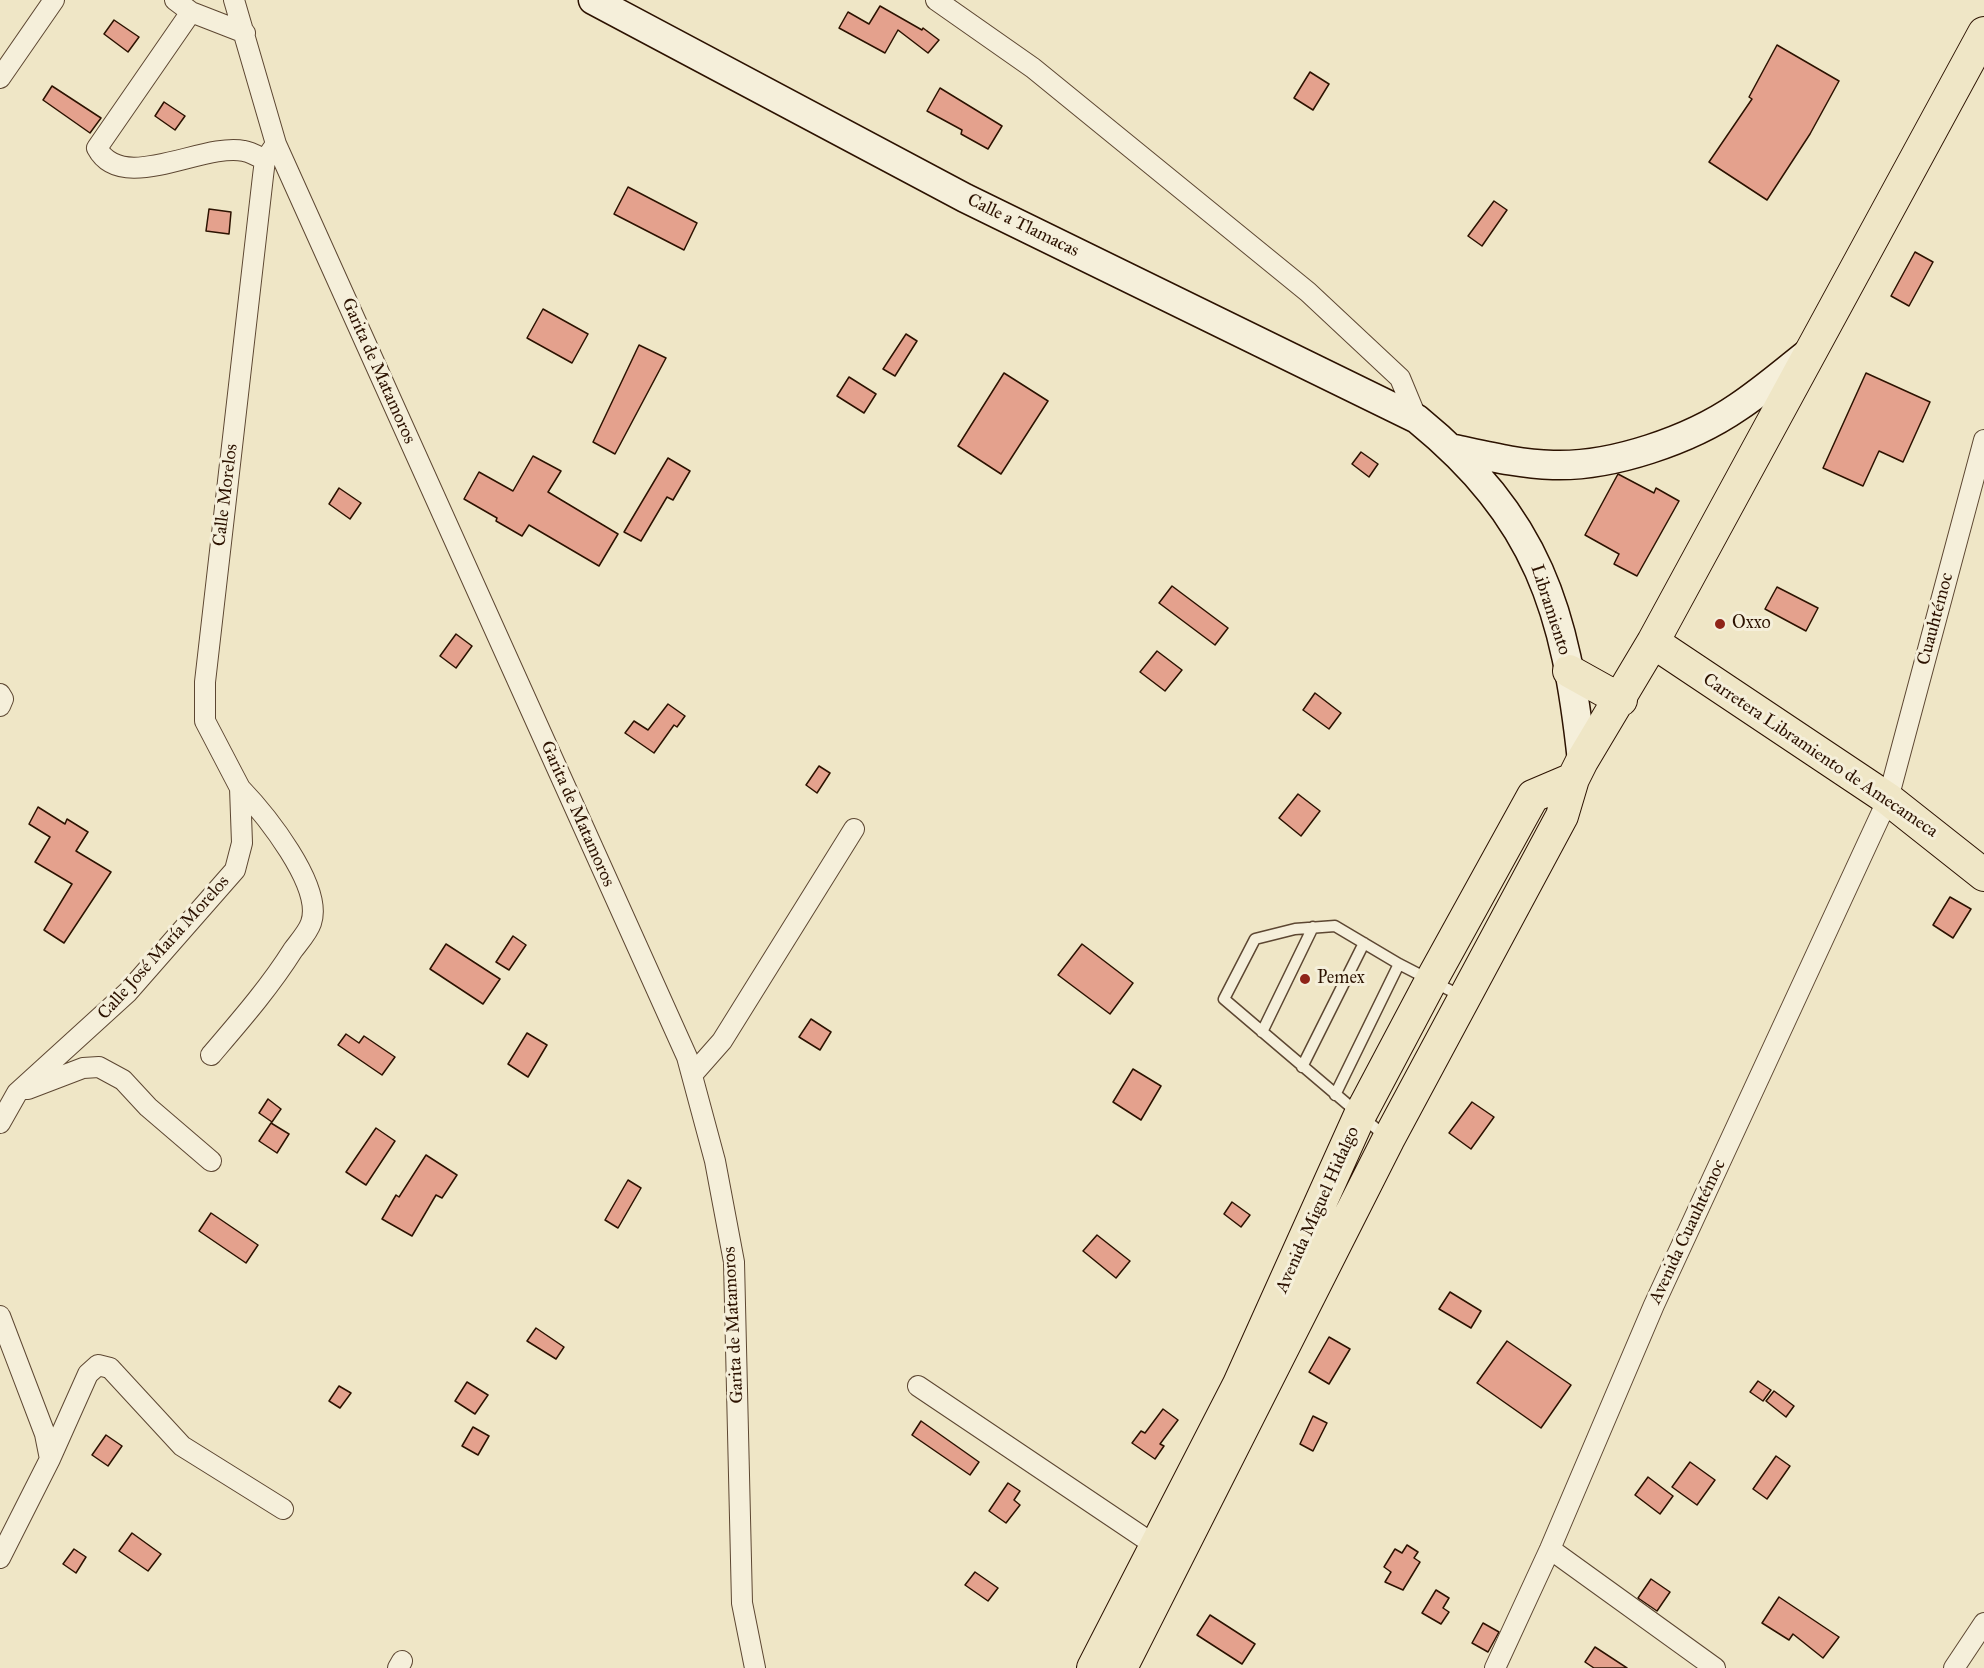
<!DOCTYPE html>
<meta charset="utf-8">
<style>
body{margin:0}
canvas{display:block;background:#efe6c6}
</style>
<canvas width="1984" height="1668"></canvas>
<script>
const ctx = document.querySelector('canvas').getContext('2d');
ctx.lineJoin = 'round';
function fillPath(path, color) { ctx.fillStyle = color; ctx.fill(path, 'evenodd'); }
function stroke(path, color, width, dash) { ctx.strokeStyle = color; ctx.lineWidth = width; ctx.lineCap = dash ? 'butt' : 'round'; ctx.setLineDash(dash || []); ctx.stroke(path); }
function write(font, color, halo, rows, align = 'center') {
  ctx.font = font + ' "IM FELL Great Primer",serif'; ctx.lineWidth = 6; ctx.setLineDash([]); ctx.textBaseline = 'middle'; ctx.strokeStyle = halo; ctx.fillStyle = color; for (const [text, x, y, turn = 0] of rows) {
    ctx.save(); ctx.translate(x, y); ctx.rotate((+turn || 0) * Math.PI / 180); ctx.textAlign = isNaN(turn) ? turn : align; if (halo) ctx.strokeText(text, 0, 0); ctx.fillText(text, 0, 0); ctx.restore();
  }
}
const building = new Path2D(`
 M 880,6 L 922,30 L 923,28 L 939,40 L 928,53 L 898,30 L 885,53 L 839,28 L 848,12 L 869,24 Z
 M 114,20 L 139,37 L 128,52 L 104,34 Z
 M 1777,45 L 1839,81 L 1810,134 L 1767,200 L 1709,162 L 1752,99 L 1749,97 Z
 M 1310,72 L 1329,84 L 1313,110 L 1294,98 Z
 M 52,86 L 101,118 L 90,133 L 43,100 Z
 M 940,88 L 1002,126 L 988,149 L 961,134 L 962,130 L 927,111 Z
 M 164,102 L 185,116 L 175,130 L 155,116 Z
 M 628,187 L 697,223 L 684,250 L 614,214 Z
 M 1494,201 L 1507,210 L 1482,246 L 1468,236 Z
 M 209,209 L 231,212 L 229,234 L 206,231 Z
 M 1915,252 L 1933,262 L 1909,306 L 1891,296 Z
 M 543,309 L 588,334 L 572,363 L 527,338 Z
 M 906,334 L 917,341 L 895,376 L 883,369 Z
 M 639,345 L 666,358 L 615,454 L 593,442 Z
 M 1004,373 L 1048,401 L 1001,474 L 958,446 Z
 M 1866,373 L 1930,402 L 1903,462 L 1879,451 L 1863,486 L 1823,468 Z
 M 849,377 L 876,394 L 864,413 L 837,396 Z
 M 1361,452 L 1378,464 L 1369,477 L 1352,464 Z
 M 533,456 L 561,471 L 548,492 L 618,534 L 599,566 L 529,525 L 522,536 L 496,521 L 497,518 L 464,499 L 479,472 L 513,491 Z
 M 668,458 L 690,471 L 673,500 L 667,497 L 641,541 L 624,532 Z
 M 1618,474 L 1654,493 L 1656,488 L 1679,501 L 1637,576 L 1614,564 L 1619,554 L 1585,535 Z
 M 339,488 L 361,503 L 350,519 L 329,504 Z
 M 1172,586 L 1228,628 L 1215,645 L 1159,603 Z
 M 1777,587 L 1818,608 L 1806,631 L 1765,609 Z
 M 456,634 L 472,646 L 456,668 L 440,656 Z
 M 1157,651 L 1182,670 L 1165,691 L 1140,672 Z
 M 1315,693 L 1341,713 L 1329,729 L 1303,710 Z
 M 668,704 L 685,716 L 677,727 L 674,725 L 654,753 L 625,733 L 634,721 L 648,730 Z
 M 819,766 L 830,773 L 817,793 L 806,785 Z
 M 1298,794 L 1320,811 L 1301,836 L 1279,818 Z
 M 38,807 L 65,824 L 67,819 L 88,832 L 76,851 L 111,872 L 64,943 L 44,930 L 72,884 L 35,862 L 50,837 L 29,824 Z
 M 1950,897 L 1971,909 L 1953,938 L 1933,925 Z
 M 513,936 L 526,945 L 509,970 L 496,962 Z
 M 446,944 L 500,979 L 483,1004 L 430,969 Z
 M 1082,944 L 1133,983 L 1110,1014 L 1058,975 Z
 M 811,1019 L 831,1032 L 820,1050 L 799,1037 Z
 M 527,1033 L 547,1045 L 528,1077 L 508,1064 Z
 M 346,1034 L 359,1043 L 364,1036 L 395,1057 L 382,1075 L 338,1045 Z
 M 1133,1069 L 1161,1086 L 1141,1120 L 1113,1102 Z
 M 268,1099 L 281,1109 L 272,1122 L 259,1113 Z
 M 1472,1102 L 1494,1117 L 1471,1149 L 1449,1133 Z
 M 271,1123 L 289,1134 L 277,1153 L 259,1141 Z
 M 376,1128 L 395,1141 L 366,1185 L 346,1172 Z
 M 426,1155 L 457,1175 L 442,1198 L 436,1195 L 412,1236 L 382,1219 L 396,1195 L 399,1197 Z
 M 628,1180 L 641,1188 L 618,1228 L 605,1220 Z
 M 1232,1202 L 1250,1215 L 1241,1227 L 1224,1214 Z
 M 211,1213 L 258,1245 L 246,1263 L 199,1231 Z
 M 1097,1235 L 1130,1261 L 1116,1278 L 1083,1251 Z
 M 1450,1292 L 1481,1311 L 1471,1328 L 1439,1309 Z
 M 536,1328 L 564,1347 L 556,1359 L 527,1341 Z
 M 1329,1337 L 1350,1349 L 1329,1384 L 1309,1372 Z
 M 1507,1341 L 1571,1385 L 1541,1428 L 1477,1383 Z
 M 1758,1381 L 1771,1390 L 1763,1401 L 1750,1392 Z
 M 467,1382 L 488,1395 L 475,1414 L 455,1401 Z
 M 339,1386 L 351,1393 L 340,1408 L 329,1401 Z
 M 1774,1391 L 1794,1406 L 1786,1417 L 1766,1401 Z
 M 1163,1409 L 1178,1420 L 1160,1444 L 1164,1446 L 1155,1459 L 1132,1443 L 1141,1431 L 1145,1433 Z
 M 1313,1416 L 1327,1423 L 1313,1451 L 1300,1444 Z
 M 921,1421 L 979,1462 L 970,1475 L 912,1435 Z
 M 473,1427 L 489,1436 L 478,1455 L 462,1446 Z
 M 106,1435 L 122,1446 L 108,1466 L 92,1455 Z
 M 1776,1456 L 1790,1466 L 1767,1499 L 1753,1489 Z
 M 1690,1462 L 1715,1480 L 1697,1505 L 1672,1487 Z
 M 1648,1477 L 1673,1496 L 1660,1514 L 1635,1495 Z
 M 1008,1483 L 1020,1491 L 1014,1500 L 1020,1505 L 1006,1523 L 989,1511 Z
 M 132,1533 L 161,1554 L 148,1571 L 119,1551 Z
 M 1407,1545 L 1418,1552 L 1414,1558 L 1420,1562 L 1403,1590 L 1385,1582 L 1391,1572 L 1384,1567 L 1395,1549 L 1402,1553 Z
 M 74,1549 L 86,1557 L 76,1573 L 63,1564 Z
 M 975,1572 L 998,1588 L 988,1601 L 965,1585 Z
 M 1651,1579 L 1670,1592 L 1657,1611 L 1638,1598 Z
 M 1436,1590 L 1449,1598 L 1443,1608 L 1449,1612 L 1441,1624 L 1422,1613 Z
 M 1779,1597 L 1839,1637 L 1823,1658 L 1793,1634 L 1789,1640 L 1762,1623 Z
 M 1210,1615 L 1255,1644 L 1242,1664 L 1197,1635 Z
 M 1483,1623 L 1499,1632 L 1488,1652 L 1472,1643 Z
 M 1595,1647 L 1627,1668 L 1594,1668 L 1585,1662 Z`);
const service = new Path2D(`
 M 1262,1032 L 1313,927
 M 1302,1067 L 1364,943
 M 1335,1095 L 1399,964
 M 1386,1137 L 1224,999 L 1255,939 L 1295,929 L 1335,926 L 1399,964 L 1463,997`);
const minor = new Path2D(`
 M 175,0 L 191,12 L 245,33
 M 234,0 L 276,144 L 687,1057 L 715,1161 L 734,1262 L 742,1603 L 755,1668
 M 936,0 L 1033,68 L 1308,292 L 1400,378 L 1417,419
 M 191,12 L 97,148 C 122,195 203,142 244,151 C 251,152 259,157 265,160
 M 0,78 L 54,0
 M 0,694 L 3,699 L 0,706
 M 211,1055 C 240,1021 269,988 293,950 C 299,942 308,932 311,923 C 324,886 264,813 240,788
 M 692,1075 L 722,1041 L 854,829
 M 28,1089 L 83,1068 L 99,1067 L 123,1080 L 148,1107 L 211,1161
 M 0,1123 L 17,1093 L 128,992 L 235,870 L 242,843 L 240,788 L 205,721 L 205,682 L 263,176 L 265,160 L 276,144
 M 0,1316 L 45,1434 L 50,1459
 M 918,1386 L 1156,1546
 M 1550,1549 L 1715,1668
 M 0,1558 L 50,1459 L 88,1374 L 98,1365 L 110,1368 L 182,1446 L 283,1509
 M 398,1668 L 402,1661
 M 1495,1668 L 1550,1549 L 1654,1305 L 1888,799 L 1984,440
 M 1954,1668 L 1984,1623`);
const secondary = new Path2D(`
 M 593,0 L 965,198 L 1417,419 C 1538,518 1566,610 1582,761
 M 1454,449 C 1487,456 1519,464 1553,465 C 1612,467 1690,440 1738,407 C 1762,391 1784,372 1807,354`);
const primary = new Path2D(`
 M 1653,642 L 1888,799 L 1984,875
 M 1569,671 L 1621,700
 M 1093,1668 L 1239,1384 L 1360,1115 L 1432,979 L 1533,796 L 1573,779
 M 1121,1668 L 1388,1140 L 1562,816 L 1573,779 L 1582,761 L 1653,642 L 1984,33`);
const markers = [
 [1720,624,6,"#8f2418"],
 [1305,979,6,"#8f2418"]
];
const streetNames = [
 ["Calle a Tlamacas",1023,226,26],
 ["Garita de Matamoros",378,371,66],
 ["Calle Morelos",226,495,-83],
 ["Libramiento",1550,610,72],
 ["Cuauhtémoc",1936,619,-75],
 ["Carretera Libramiento de Amecameca",1820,756,34],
 ["Garita de Matamoros",577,814,66],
 ["Calle José María Morelos",164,948,-48],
 ["Avenida Miguel Hidalgo",1318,1210,-66],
 ["Avenida Cuauhtémoc",1688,1232,-65],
 ["Garita de Matamoros",734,1325,-93]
];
const poiNames = [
 ["Oxxo",1732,624],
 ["Pemex",1317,979]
];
fillPath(building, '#e4a18d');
stroke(building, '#2c1200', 1.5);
stroke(service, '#5d4732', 13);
stroke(minor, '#5d4732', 22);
stroke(secondary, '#2c1200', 31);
stroke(primary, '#2c1200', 34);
stroke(service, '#f5efda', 10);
stroke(minor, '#f5efda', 20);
stroke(secondary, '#f5efda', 28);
stroke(primary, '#efe6c6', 32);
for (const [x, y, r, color] of markers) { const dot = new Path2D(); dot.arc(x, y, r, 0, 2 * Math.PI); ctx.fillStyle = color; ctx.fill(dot); stroke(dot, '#f5efda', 2); }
write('18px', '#2c1200', '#f5efda', streetNames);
write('18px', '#2c1200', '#f5efda', poiNames, 'left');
</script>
